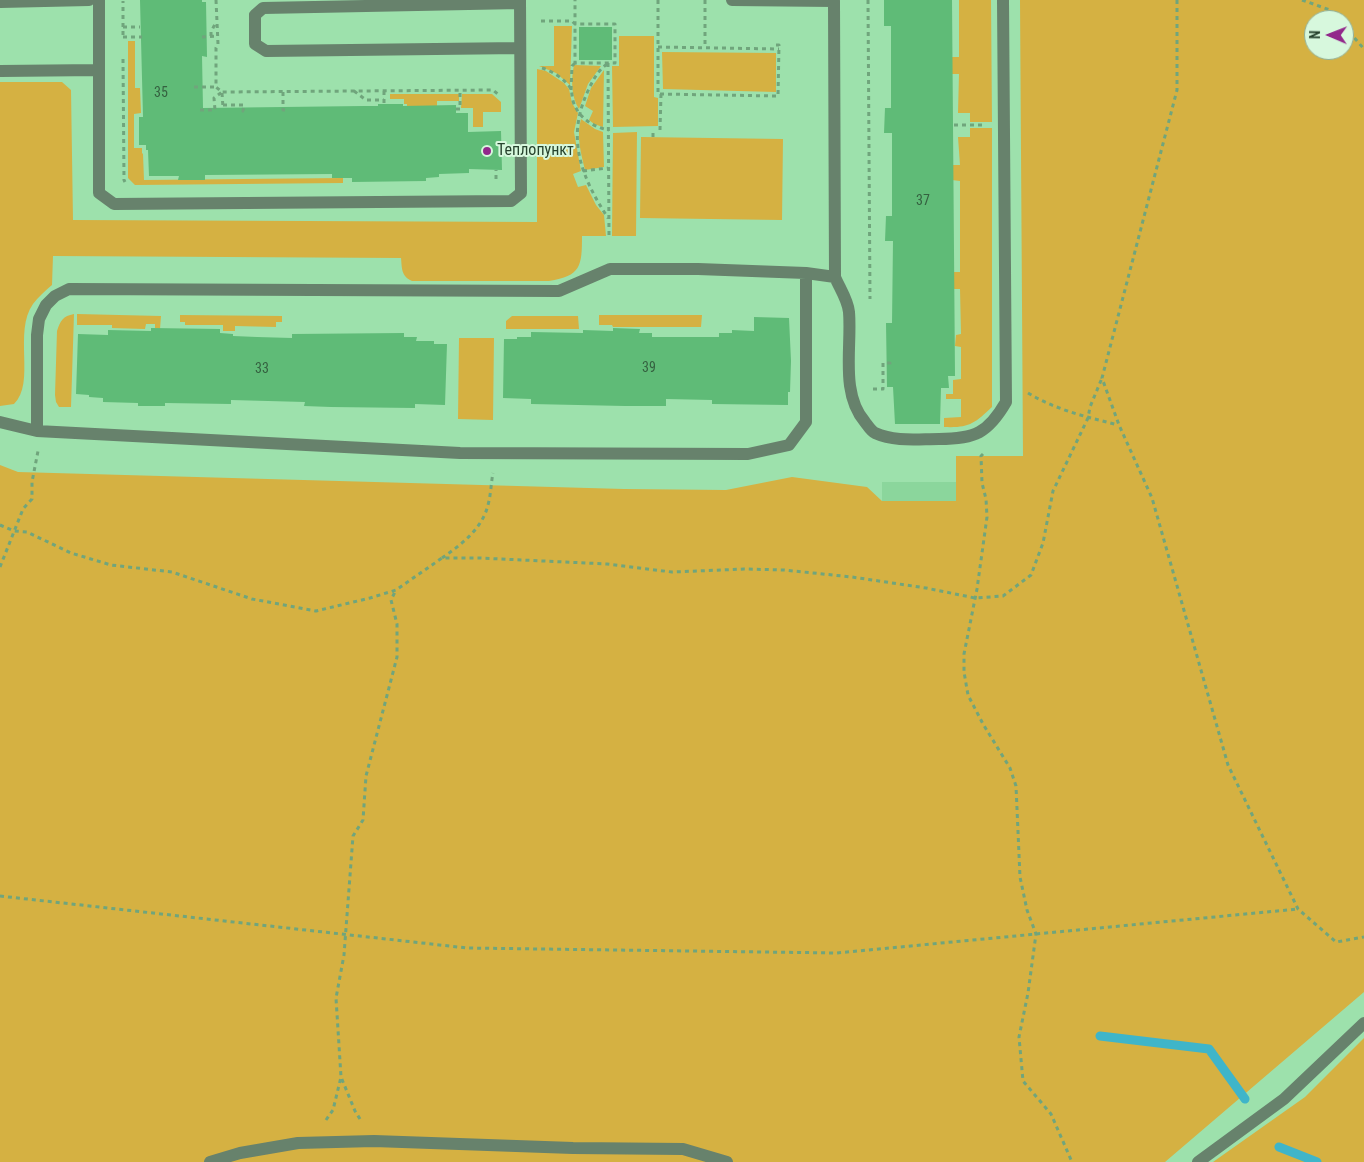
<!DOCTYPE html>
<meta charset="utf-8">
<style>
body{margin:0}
#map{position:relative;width:1364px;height:1162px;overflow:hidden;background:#9de1ac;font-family:"Roboto Condensed",sans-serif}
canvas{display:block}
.north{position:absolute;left:1304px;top:10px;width:50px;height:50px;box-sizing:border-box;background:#d7f8dd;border:1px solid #91b097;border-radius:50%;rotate:271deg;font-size:14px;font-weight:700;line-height:20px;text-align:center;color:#27432e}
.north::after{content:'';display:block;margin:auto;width:18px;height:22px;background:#92288b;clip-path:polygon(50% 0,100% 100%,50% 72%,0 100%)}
</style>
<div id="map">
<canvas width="1364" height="1162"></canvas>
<div class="north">N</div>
</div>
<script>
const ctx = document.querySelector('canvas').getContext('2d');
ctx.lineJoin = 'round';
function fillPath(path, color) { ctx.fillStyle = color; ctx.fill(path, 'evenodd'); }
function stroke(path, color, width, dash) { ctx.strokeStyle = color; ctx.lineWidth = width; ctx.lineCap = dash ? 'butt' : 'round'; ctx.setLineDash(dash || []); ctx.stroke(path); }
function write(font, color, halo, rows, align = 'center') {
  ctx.font = font + ' "Roboto Condensed",sans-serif'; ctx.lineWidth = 4; ctx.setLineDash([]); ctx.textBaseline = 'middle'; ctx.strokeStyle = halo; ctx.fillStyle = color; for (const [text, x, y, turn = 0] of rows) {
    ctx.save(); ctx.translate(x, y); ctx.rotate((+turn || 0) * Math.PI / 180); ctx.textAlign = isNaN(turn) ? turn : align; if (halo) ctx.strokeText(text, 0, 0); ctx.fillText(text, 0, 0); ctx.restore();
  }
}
const built = new Path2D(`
 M 882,482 L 956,482 L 956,501 L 882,501 Z`);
const green = new Path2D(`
 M 959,0 L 991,0 L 992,122 L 970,122 L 970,113 L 958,113 L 959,74 L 951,74 L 951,57 L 959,57 Z
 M 1020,0 L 1364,0 L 1364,992 L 1165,1162 L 0,1162 L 0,465 L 18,472 L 624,489 L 726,490 L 792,477 L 867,487 L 882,501 L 956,501 L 956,456 L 1023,456 ZM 1314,20 L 1344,20 L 1344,50 L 1314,50 Z
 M 554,26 L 572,26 L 570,85 L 556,73 L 539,66 L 554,66 Z
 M 619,36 L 654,36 L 654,97 L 658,98 L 658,126 L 613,127 L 612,66 L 619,66 Z
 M 128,41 L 135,41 L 135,88 L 140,88 L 141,113 L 134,114 L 134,148 L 142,148 L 142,153 L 143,154 L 144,180 L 343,178 L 343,183 L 135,185 L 128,178 Z
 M 662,52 L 776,53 L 776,92 L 663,89 Z
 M 574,65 L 601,66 L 588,84 L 579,109 C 571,97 571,79 574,65 Z
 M 537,69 L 546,71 L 564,83 L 569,89 L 572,103 L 578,113 L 574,132 L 581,171 L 573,174 L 578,187 L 586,185 L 596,205 L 604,215 L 606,236 L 582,236 C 582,266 581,276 549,281 L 412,281 C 401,276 402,268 401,258 L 53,256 L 52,285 C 45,291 38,297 33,304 C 13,332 36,383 14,404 L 0,406 L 0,82 L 62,82 L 71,90 L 73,220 L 537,222 Z
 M 604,70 L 603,127 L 594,124 L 589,120 L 593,111 L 585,106 L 591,88 Z
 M 390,94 L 459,94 L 459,101 L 437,101 L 437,106 L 407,108 L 407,104 L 404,104 L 404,99 L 390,99 Z
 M 462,94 L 492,94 L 501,102 L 501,112 L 483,112 L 483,127 L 473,127 L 473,108 L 461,108 Z
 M 581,119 L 595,129 L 603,132 L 604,167 L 585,170 C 581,153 576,136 581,119 Z
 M 970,128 L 992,128 L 992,407 C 974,424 969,428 944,427 L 944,418 L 961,417 L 961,399 L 946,399 L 946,394 L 953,394 L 953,380 L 961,379 L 961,347 L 955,346 L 956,335 L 961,334 L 960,289 L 952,289 L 952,272 L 960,272 L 960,181 L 952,180 L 952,165 L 960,165 L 958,137 L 970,137 Z
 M 637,132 L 636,236 L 612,236 L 613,133 Z
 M 641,137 L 783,139 L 782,220 L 640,218 Z
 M 74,314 L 71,407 L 59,407 L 56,402 L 55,395 L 57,331 C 60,321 63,316 74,314 Z
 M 77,314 L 161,316 L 160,329 L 155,328 L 155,324 L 146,324 L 145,329 L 112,328 L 112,325 L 77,325 Z
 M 180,315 L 282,316 L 282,322 L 276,322 L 276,327 L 235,326 L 235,331 L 223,331 L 223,325 L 185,325 L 185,322 L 180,322 Z
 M 599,315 L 702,315 L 701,327 L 613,327 L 612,325 L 599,325 Z
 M 512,316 L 578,316 L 579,329 L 506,329 L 506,321 Z
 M 459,338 L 494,338 L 493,420 L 458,419 Z
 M 1364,1038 L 1364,1162 L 1213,1162 L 1305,1097 Z`);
const stream = new Path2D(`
 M 1100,1036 L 1209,1049 L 1245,1099
 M 1279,1147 L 1317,1162`);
const building = new Path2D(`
 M 140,0 L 202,0 L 202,2 L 206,2 L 207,57 L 202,56 L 203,108 L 364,106 L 378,106 L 378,104 L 403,104 L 403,106 L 456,105 L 456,113 L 468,113 L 468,132 L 501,131 L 502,170 L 469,169 L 469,173 L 439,174 L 439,177 L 426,178 L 426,181 L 352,182 L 352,178 L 332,178 L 332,174 L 205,175 L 205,180 L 178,180 L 179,176 L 149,176 L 148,150 L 146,150 L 146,145 L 139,145 L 139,117 L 143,117 Z
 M 884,0 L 952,0 L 955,376 L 948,376 L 949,388 L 941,388 L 940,424 L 895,424 L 893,387 L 887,387 L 886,323 L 892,323 L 893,241 L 885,241 L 886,216 L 892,216 L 892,133 L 884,133 L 885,108 L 891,108 L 891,26 L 884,26 Z
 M 579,27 L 612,27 L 612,60 L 579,60 Z
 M 754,317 L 789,318 L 791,361 L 790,392 L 788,392 L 788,405 L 712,404 L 712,400 L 666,399 L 666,406 L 625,406 L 531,404 L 531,399 L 503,398 L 504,339 L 517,339 L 517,337 L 531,337 L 531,332 L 583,333 L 583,330 L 613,331 L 613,328 L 640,329 L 639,333 L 652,333 L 652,337 L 719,337 L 719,333 L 732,333 L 732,330 L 754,331 Z
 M 151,328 L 220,329 L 220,333 L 233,334 L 233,336 L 257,337 L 292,338 L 292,334 L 404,333 L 404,337 L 417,337 L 416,341 L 434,341 L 434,344 L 447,344 L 445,405 L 415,404 L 415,408 L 331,407 L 304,406 L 305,402 L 231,400 L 231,404 L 165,403 L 165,406 L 138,406 L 138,403 L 103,402 L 103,398 L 89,397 L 89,395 L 76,394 L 78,334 L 108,335 L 108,330 L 151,331 Z`);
const path = new Path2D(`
 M 216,0 L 218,44 L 216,48 L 216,87 L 222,92 L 493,90 L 499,95
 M 658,0 L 658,94 L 778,96 L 779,45 L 776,45
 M 705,0 L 705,48
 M 868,0 L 870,299
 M 1177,0 L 1177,90 L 1102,378 L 1119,425 L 1152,498 L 1228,765 L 1298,909 L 1336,942 L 1364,937
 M 1302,0 L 1330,10 L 1339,20
 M 541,21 L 572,21 L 575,24 L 575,63 L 615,63 L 615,24 L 575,24 L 575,0
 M 1344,26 L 1364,49
 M 123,27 L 140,27
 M 123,35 L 123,1
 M 211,36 L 211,32 L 215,24
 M 123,37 L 142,37
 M 202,37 L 217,36
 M 658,47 L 779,49
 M 123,59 L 124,180 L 125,182
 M 608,63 L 609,236
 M 607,64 C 597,71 592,82 587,93 C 566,140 582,178 608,218
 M 542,68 C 552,71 565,79 571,89 C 572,93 572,97 573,101 C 578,117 592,127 609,130
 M 194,87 L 216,87
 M 571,90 L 572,66 L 575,63
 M 354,91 L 366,100 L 384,100
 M 283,92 L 283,110 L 288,110
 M 222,93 L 223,108
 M 384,103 L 384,91
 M 223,105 L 244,105 L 243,111 L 247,111
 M 456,109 L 460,109 L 460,90
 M 200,110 L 215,110 L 214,98 L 222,92
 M 954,125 L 983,125
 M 660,130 L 661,94
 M 653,137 L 653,130
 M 583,171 L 608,168
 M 496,179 L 496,170
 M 873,389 L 883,389 L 883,363 L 890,363 L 889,366
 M 1028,393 C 1056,410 1087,417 1118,425
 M 983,454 L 981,456 L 982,483 L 986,499 L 987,517 L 977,589 L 964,654 L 964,672 L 968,695 L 983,724 L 1010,768 L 1016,786 L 1020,877 L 1027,910 L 1036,934 L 1028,993 L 1019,1037 L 1023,1081 L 1051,1114 L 1072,1162
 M 0,525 L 14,531 L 27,532 L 71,553 L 111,565 L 172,572 L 252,599 L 316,611 L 370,598 L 396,590 L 442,558 L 479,558 L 607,564 L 672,572 L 744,569 L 784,570 L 852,577 L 926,588 L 975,598 L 1003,596 L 1031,575 L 1043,543 L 1053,491 L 1088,418 L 1090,407 L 1102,378
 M 442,558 C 462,544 482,529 488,505 C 491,494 491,483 493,473
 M 0,567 L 23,509 L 32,499 L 32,482 L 38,451
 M 0,896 L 467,948 L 837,953 L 1298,909
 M 360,1119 L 355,1111 L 341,1077 L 336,998 L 344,955 L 353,836 L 363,820 L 366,776 L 397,657 L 397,624 L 391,600 L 396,590
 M 326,1120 L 333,1110 L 341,1077`);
const minor = new Path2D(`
 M 99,0 L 99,193 L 114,204 L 511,201 L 521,193 L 520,0
 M 732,0 L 834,1 L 835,277 C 839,287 848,300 849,312 C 852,347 840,393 865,422 C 868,426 871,431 875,433 C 895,442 917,439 939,439 C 975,439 988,433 1006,402 L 1003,0
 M 0,2 L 89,0
 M 520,3 L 263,8 L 255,15 L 255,44 L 266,51 L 520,48
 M 0,71 L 99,70
 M 0,422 L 37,431 L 460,453 L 748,454 L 789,445 L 806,422 L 806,273
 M 37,431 L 37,335 L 39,319 L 46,305 L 55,296 L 69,289 L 559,291 L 610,269 L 698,269 L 806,273 L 835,277
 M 210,1162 L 240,1153 L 298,1143 L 374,1141 L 573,1148 L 683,1149 L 727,1162
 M 1198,1162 L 1284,1099 L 1364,1023`);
const markers = [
 [487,151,5,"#92288b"]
];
const numberNames = [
 ["35",161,93],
 ["37",923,201],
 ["39",649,368],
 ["33",262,369]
];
const poiNames = [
 ["Теплопункт",497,151]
];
fillPath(built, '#8bd69c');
fillPath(green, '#d5b142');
stroke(stream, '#3fb5c9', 9);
fillPath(building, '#5fbb77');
stroke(path, '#70a57c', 3, [4, 4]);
stroke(minor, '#67826c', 12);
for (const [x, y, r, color] of markers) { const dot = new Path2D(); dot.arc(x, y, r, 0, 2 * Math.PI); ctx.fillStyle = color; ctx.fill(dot); stroke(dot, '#d7f8dd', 2); }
write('14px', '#356140', null, numberNames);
write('16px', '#27432e', '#d7f8dd', poiNames, 'left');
</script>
